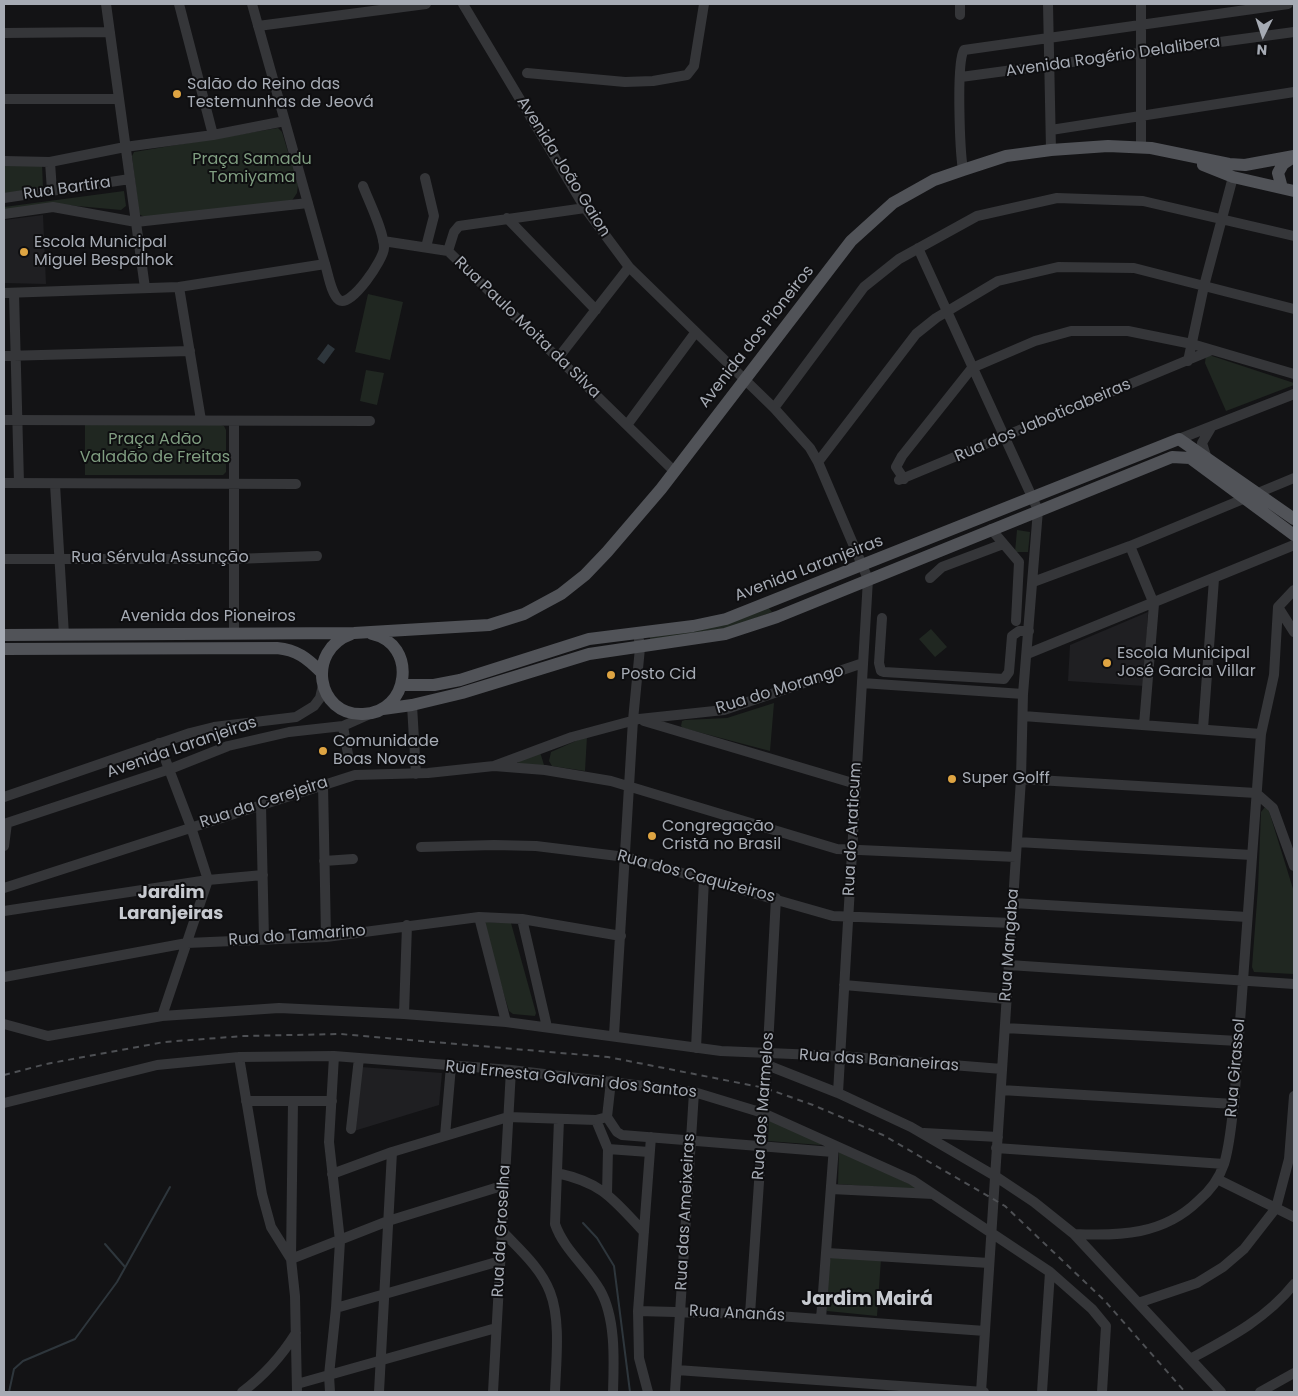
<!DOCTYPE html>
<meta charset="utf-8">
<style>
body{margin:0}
#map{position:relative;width:1298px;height:1396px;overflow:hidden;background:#131315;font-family:Poppins,sans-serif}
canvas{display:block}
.frame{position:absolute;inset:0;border:5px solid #a6abb4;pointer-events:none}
.north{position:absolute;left:1238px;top:10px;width:50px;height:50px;-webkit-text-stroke:4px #0e0e10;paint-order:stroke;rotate:184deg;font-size:14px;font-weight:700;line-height:20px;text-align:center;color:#a6abb4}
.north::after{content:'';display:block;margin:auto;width:18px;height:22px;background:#a6abb4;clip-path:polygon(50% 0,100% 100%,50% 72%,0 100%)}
</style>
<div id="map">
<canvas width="1298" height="1396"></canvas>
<div class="frame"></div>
<div class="north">N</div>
</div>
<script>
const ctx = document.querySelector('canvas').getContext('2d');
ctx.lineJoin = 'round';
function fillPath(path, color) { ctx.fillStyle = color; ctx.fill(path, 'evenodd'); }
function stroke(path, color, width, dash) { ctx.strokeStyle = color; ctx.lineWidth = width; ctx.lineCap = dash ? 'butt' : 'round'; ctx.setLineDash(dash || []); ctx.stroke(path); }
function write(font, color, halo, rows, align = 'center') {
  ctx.font = font + ' Poppins,sans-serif'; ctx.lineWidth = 4; ctx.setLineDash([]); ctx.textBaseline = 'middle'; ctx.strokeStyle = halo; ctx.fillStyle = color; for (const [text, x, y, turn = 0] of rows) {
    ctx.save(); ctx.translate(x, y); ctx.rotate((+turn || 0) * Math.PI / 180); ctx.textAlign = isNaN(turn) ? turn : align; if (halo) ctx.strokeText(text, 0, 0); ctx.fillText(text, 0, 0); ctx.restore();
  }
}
const built = new Path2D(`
 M 43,215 L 46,284 L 4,283 L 4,220 Z
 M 1148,612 L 1144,686 L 1068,681 L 1070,645 Z
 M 361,1067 L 442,1073 L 439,1105 L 354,1131 Z`);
const green = new Path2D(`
 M 278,128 L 282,132 L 298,185 L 297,193 L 291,202 L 144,217 L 139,214 L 132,156 L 134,152 Z
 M 4,164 L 42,164 L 43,188 L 4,194 Z
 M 124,191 L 126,206 L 121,210 L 55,204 L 4,210 L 4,207 Z
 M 368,294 L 403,302 L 390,360 L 355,352 Z
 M 1206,354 L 1294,383 L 1294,385 L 1226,411 L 1205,363 Z
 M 366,370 L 384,373 L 377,405 L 360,401 Z
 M 85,423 L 216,423 L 224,426 L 226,430 L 226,472 L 223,475 L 85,475 Z
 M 1017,530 L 1030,532 L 1028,552 L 1015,552 Z
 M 768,607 L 772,612 L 732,627 L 651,640 L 648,635 Z
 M 931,629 L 947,647 L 935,657 L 919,639 Z
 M 774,703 L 770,751 L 683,728 L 681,726 L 682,721 L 685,720 L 727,718 Z
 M 587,736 L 585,771 L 552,766 L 549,761 L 551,752 Z
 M 540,752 L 544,765 L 519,765 L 518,762 Z
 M 1265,807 L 1268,808 L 1294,892 L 1294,974 L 1254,972 L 1252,967 L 1258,888 L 1261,812 Z
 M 486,922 L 511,923 L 536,1013 L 535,1016 L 513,1014 L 509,1011 L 483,926 Z
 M 769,1119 L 822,1144 L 820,1145 L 768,1141 Z
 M 839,1150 L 922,1190 L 838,1184 Z
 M 832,1257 L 881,1259 L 877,1316 L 827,1311 L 825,1307 L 830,1260 Z`);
const water = new Path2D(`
 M 328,344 L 335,349 L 324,364 L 317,359 Z`);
const stream = new Path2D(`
 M 583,1223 L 597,1238 L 614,1266 L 630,1392
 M 105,1244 L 125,1267
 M 9,1392 L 14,1369 L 23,1361 L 75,1339 L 117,1282 L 170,1187`);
const minor = new Path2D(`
 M 106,4 L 145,288
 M 179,4 L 213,135
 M 252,4 L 325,264 C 328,273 331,294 339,300 C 351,308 384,259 384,248 C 384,231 369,202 363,186
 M 463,4 L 585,208 L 629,267 L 774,408 L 810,448 L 818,462 L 868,579 L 838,1093
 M 960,4 L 960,15
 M 1048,4 L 1051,150
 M 1141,4 L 1141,148
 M 258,26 L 426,4
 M 4,33 L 110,32
 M 527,73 L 625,82 L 653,81 L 687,75 L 694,66 L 704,4
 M 961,77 L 1294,32
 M 4,99 L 119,99
 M 1051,130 L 1294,92
 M 4,161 L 50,162 L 125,147 L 213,135 L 285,121
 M 50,162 L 52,191
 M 963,170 C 960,151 956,63 964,50 L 1288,4
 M 425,178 L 434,216 L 426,247
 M 4,198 L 130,179
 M 4,214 L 53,207 L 136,222 L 308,203
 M 507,218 L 596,310
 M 383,241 L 448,251 L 674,471
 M 918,248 L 1038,510 L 1023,694 L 1021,779 L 981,1392
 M 448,251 L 454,232 L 459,226 L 585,208
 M 179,287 L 201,420
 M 4,293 L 179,287 L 325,264
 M 14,293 L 19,483
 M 4,356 L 190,351
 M 558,358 L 629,267
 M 1188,361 L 1204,286 L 1233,177
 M 774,408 L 864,287 L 899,259 L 977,216 L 1057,198 L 1143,201 L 1294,236
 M 4,420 L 370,421
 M 234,421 L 234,633
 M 627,425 L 695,333
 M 1179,439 L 1294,394
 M 1207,459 L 1202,443 L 1212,426
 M 818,462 L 916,334 L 936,318 L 998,281 L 1058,267 L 1134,268 L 1294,309
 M 904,479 L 896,467 L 902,456 L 972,368 L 1035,341 L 1071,331 L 1128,331 L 1192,344 L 1294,374
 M 899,480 L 1212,350
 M 4,483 L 296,484
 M 55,484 L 64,635
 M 991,529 L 1019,562 L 1016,621
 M 1130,546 L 1154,604 L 1144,725
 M 4,559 L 234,559 L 317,556
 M 930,578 L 942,567 L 1003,544
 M 1033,582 L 1130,546 L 1294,478
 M 1278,607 L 1294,632
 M 882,618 L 879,663 L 881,671 L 884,672 L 1004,679 L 1009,672 L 1012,636 L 1019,631 L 1029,631
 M 1027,654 L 1294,545
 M 862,683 L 1023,694
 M 412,705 L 416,774
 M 1023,716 L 1261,734
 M 644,721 L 856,784
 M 343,726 L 349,760
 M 1203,729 L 1214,579
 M 159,743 L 191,827 L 208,880 L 162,1016
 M 494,766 L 572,737 L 639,719 L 724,710 L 863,663
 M 1021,779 L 1256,793
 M 323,784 L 326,937
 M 1256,793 L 1273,808 L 1294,866
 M 4,797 L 190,733 L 214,727 L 296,717 L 314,706 L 320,698 L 323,685
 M 261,805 L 264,939
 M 4,824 L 170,769 L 228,746 L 289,732 L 343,726 L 370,714
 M 1017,842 L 1252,855
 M 4,846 L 7,823
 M 421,847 L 494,845 L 536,846 L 626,857 L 833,916 L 1012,923
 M 324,861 L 353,859
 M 4,888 L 355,775 L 428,773 L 494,766 L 545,770 L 611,781 L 837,849 L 1016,857
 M 1013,903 L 1247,917
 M 4,911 L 208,880 L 263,875
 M 479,917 L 506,1022
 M 522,919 L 547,1027
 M 1009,965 L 1294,984
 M 4,977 L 187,943 L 326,937 L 479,917 L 522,919 L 621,936
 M 844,985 L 1007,999
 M 404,1014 L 407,925
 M 4,1024 L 48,1036 L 162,1016 L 279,1008 L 404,1014 L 506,1022 L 721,1051 L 840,1056 L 1002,1069
 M 1005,1028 L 1238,1041
 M 614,1035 L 633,720 L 640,648 L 639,640
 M 696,1048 L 704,879
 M 239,1057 L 262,1194 L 271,1227 L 291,1259 L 388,1221 L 505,1185
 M 767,1065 L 838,1093 L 911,1127 L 995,1176 L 1034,1202 L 1074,1234 L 1221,1392
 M 1001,1090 L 1234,1104
 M 246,1101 L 332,1101
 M 293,1101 L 291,1259 L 295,1296 L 297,1392
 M 4,1103 L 157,1065 L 239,1057 L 334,1056 L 511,1070 L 694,1092 L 763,1113 L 912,1180 L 1050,1272 L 1092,1309 L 1106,1326 L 1102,1392
 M 607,1117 L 611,1081
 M 559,1119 L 555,1224 C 564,1250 587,1267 600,1290 C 616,1318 614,1361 613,1392
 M 596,1120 L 608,1149 L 649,1152
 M 351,1129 L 359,1058
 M 924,1133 L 998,1137
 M 445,1136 L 451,1066
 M 996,1148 L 1224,1164
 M 557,1173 C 603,1183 613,1199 644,1232
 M 332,1174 L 392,1152 L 508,1117 L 596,1120 L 607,1117 L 617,1132 L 622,1135 L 833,1152
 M 1217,1179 L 1294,1217
 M 831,1189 L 933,1194
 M 607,1194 L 608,1149
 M 502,1231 C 519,1249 541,1268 550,1292 C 561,1320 556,1362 555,1392
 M 1074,1234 C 1120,1236 1163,1235 1198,1201 C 1210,1191 1219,1179 1224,1164 C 1230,1145 1231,1124 1234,1104 L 1261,734 L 1274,675 L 1278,607 L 1294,590
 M 827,1253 L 989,1263
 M 1138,1303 L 1197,1283 L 1223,1267 L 1244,1249 L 1276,1208 L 1289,1159 L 1294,1096
 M 336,1308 L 500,1261
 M 638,1311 L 750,1314 L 985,1331
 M 750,1314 L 767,1065 L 776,898
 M 821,1319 L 834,1146
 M 1190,1359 C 1229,1338 1266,1319 1294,1284
 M 677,1370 L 984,1392
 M 297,1384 L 496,1328
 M 242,1392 C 265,1375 281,1357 296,1333
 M 330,1392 L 329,1375 L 336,1308 L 340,1241 L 329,1142 L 334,1056
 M 379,1392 L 392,1152
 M 493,1392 L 511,1070
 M 648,1392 L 639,1358 L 638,1311 L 651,1137
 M 675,1392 L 694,1092
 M 1042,1392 L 1050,1272
 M 1260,1392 L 1294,1373`);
const major = new Path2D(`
 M 1203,165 L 1233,177 L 1294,191
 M 1282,188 L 1278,173 L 1283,164 L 1292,158
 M 351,634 C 306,650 316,716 363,714 C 410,713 418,644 372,634
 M 4,635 L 354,633 L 489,625 L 524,614 L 561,594 L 585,575 L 607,552 L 661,489 L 851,241 L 893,203 L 934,180 L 963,170 L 1006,156 L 1051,150 L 1108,146 L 1151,148 L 1229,164 L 1245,165 L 1294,156
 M 4,649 L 277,648 C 297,650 307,658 321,672
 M 402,685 L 434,685 L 460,680 L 589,639 L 693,626 L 726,619 L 1179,439 L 1294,519
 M 383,709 L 412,705 L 462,693 L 589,654 L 725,634 L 777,617 L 1172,457 L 1190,458 L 1294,535`);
const rail = new Path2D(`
 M 4,1075 L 46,1064 L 164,1042 L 244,1036 L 340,1034 L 608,1057 L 765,1088 L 813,1105 L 883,1135 L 1005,1206 L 1105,1301 L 1185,1392`);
const markers = [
 [177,94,5,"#dea442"],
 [24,252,5,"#dea442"],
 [1107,663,5,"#dea442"],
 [611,675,5,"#dea442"],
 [323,751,5,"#dea442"],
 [952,779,5,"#dea442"],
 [652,836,5,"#dea442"]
];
const streetNames = [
 ["Avenida Rogério Delalibera",1113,57,-8],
 ["Avenida João Gaion",563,167,58],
 ["Rua Bartira",67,189,-8],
 ["Rua Paulo Moita da Silva",527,328,44],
 ["Avenida dos Pioneiros",757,337,-52],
 ["Rua dos Jaboticabeiras",1043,421,-23],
 ["Rua Sérvula Assunção",160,558],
 ["Avenida Laranjeiras",809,569,-21],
 ["Avenida dos Pioneiros",208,617],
 ["Rua do Morango",780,690,-17],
 ["Avenida Laranjeiras",182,748,-19],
 ["Rua da Cerejeira",264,803,-18],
 ["Rua do Araticum",853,829,-87],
 ["Rua dos Caquizeiros",696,877,15],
 ["Rua do Tamarino",297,936,-4],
 ["Rua Mangaba",1010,945,-86],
 ["Rua das Bananeiras",879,1061,4],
 ["Rua Girassol",1236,1068,-85],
 ["Rua Ernesta Galvani dos Santos",571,1080,6],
 ["Rua dos Marmelos",764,1106,-86],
 ["Rua das Ameixeiras",686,1212,-87],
 ["Rua da Groselha",502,1231,-87],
 ["Rua Ananás",737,1314,3]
];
const poiNames = [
 ["Salão do Reino das",187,85],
 ["Testemunhas de Jeová",187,103],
 ["Escola Municipal",34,243],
 ["Miguel Bespalhok",34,261],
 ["Escola Municipal",1117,654],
 ["José Garcia Villar",1117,672],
 ["Posto Cid",621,675],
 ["Comunidade",333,742],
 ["Boas Novas",333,760],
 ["Super Golff",962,779],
 ["Congregação",662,827],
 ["Cristã no Brasil",662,845]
];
const parkNames = [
 ["Praça Samadu",252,160],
 ["Tomiyama",252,178],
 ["Praça Adão",155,440],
 ["Valadão de Freitas",155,458]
];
const neighbourhoodNames = [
 ["Jardim",171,893],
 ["Laranjeiras",171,914]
];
const quarterNames = [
 ["Jardim Mairá",867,1300]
];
fillPath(built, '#1f1f22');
fillPath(green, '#202721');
fillPath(water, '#2e363c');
stroke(stream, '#2e363c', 2);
stroke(minor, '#353639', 10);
stroke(major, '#515358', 12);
stroke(rail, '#4e5054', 2, [6, 5]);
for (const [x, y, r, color] of markers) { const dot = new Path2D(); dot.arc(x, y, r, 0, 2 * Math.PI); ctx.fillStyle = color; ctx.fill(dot); stroke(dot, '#0e0e10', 2); }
write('16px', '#a6abb4', '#0e0e10', streetNames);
write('16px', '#a6abb4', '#0e0e10', poiNames, 'left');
write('16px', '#7f9d80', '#0e0e10', parkNames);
write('bold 18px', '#c7cad0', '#0e0e10', neighbourhoodNames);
write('bold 19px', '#c7cad0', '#0e0e10', quarterNames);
</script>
